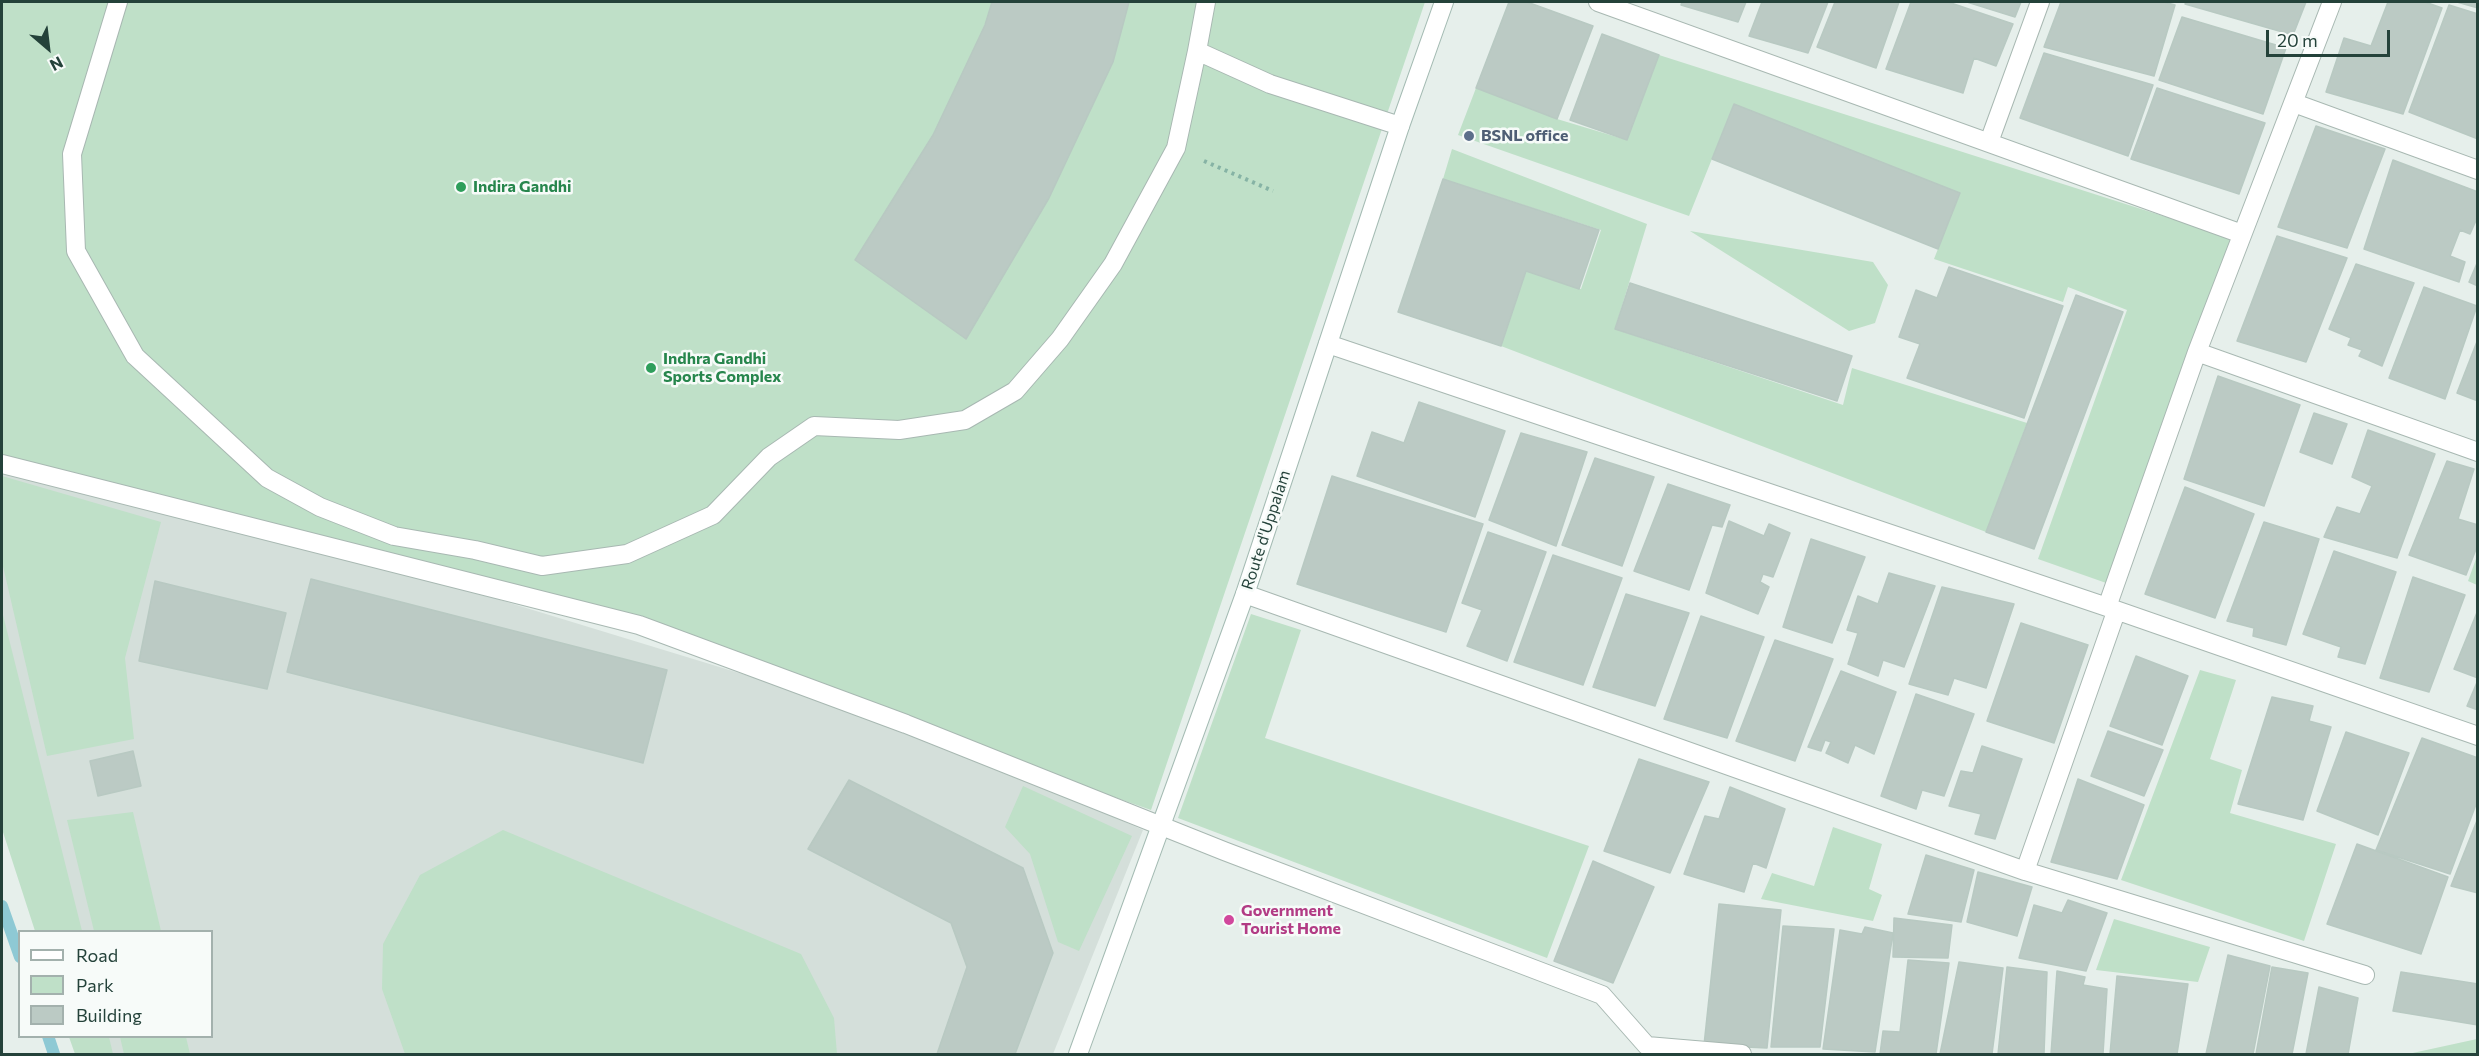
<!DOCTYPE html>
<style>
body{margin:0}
#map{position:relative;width:2479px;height:1056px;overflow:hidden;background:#e6efeb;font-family:Commissioner,sans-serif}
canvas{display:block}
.frame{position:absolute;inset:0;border:3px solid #24423a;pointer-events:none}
.legend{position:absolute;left:18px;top:930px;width:195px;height:108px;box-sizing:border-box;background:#f7fbf9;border:2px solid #a3b1ad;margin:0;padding:8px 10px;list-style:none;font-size:18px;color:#24423a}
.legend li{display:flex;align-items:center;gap:12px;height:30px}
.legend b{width:30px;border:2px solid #a3b1ad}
.north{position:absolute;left:18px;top:18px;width:60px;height:60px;-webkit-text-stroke:4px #f7fbf9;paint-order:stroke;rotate:152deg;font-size:16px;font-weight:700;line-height:24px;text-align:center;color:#24423a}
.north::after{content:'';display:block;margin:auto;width:21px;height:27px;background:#24423a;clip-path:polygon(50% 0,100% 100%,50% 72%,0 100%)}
.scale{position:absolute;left:2266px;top:30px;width:124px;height:27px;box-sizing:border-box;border:3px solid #24423a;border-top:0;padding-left:8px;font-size:18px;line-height:21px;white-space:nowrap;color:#24423a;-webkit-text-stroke:4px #f7fbf9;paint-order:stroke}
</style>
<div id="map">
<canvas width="2479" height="1056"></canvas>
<div class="frame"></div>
<ul class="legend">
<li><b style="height:8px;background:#fff"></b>Road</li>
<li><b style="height:16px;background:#bfe0c8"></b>Park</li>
<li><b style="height:16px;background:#bbcac4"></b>Building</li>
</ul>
<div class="north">N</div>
<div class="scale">20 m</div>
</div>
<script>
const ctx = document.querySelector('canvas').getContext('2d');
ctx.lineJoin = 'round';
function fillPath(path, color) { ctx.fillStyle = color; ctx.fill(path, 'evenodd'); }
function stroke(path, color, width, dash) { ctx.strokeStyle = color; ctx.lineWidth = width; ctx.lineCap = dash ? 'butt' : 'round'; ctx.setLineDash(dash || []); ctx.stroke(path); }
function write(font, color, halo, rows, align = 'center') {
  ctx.font = font + ' Commissioner,sans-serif'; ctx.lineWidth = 5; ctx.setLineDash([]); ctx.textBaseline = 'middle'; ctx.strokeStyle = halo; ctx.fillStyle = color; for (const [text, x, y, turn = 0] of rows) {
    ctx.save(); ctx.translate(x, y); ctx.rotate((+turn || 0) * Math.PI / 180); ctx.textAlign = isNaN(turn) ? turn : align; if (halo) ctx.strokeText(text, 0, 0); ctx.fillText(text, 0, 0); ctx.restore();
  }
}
const built = new Path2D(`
 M 2,464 L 294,537 L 906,724 L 1143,830 L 1053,1054 L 111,1054 L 107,1037 L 212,1036 L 212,932 L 81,931 L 2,614 Z`);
const green = new Path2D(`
 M 2,2 L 1425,2 L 1151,810 L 906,724 L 639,625 L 2,464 Z
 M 1659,55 L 2232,238 L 2109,584 L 2038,559 L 2127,310 L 2068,287 L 2063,302 L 1934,259 L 1960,193 L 1734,104 L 1689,216 L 1458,135 L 1476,88 L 1557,119 L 1627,140 Z
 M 1452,149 L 1647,224 L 1615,329 L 1843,405 L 1852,368 L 2027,423 L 1986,532 L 1501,346 L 1526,271 L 1581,289 L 1601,230 L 1443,179 Z
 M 1690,231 L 1873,262 L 1888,285 L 1875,323 L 1849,331 Z
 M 2,476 L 161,522 L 125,658 L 134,739 L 47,756 L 2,562 Z
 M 2477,556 L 2477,585 L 2468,581 Z
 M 2,611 L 82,931 L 35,931 L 2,829 Z
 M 1251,614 L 1301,630 L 1265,738 L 1589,846 L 1547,958 L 1178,818 Z
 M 2200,670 L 2236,680 L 2210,759 L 2242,770 L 2230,813 L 2336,844 L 2304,941 L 2121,880 Z
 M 1023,786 L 1132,836 L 1079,951 L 1058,942 L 1030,854 L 1005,827 Z
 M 133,812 L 161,931 L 94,931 L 67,820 Z
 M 1833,827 L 1882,844 L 1869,889 L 1882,895 L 1873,921 L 1761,899 L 1772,873 L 1814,886 Z
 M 503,830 L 801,954 L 834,1018 L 837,1054 L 405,1054 L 382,989 L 383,944 L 420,875 Z
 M 2114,919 L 2210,947 L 2198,982 L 2096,970 Z
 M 69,1037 L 109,1037 L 113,1054 L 75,1054 Z
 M 120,1037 L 186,1037 L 190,1054 L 124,1054 Z
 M 2477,1039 L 2477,1054 L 2408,1054 Z`);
const stream = new Path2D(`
 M 2,906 L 20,957
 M 48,1036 L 54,1054`);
const building = new Path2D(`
 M 992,2 L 1129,2 L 1113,62 L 1049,198 L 966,339 L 855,260 L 933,135 L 985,25 Z
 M 1509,2 L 1527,2 L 1593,26 L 1557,119 L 1476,88 Z
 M 1682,2 L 1746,2 L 1738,22 L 1681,5 Z
 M 1762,2 L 1828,2 L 1808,53 L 1749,36 Z
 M 1835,2 L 1899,2 L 1876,68 L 1817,47 Z
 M 1911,2 L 1948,2 L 2013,24 L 1996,66 L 1974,58 L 1963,93 L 1886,69 Z
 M 1967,2 L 2021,2 L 2015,17 Z
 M 2061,2 L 2164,2 L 2175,5 L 2154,76 L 2044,47 Z
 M 2186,2 L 2306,2 L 2293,35 L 2185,4 Z
 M 2388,2 L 2425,2 L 2442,8 L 2403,114 L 2326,92 L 2344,38 L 2371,46 Z
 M 2457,2 L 2478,2 L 2478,8 Z
 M 2449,5 L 2478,14 L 2478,139 L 2409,112 Z
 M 2182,17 L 2286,48 L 2263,114 L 2159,80 Z
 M 1602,34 L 1659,55 L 1627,140 L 1570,120 Z
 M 2044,53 L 2153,85 L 2128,156 L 2020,118 Z
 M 2157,88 L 2265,123 L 2239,194 L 2131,159 Z
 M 1734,104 L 1960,193 L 1938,249 L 1712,159 Z
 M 2316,126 L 2385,149 L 2347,248 L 2278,227 Z
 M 2393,160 L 2478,192 L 2478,216 L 2470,234 L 2460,230 L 2450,256 L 2465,262 L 2459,282 L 2364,249 Z
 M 1443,179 L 1599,230 L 1579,289 L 1526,271 L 1501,346 L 1398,312 Z
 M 2277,236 L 2347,258 L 2306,362 L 2237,341 Z
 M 2478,261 L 2478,286 L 2469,282 Z
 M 2356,264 L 2414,283 L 2382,366 L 2359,356 L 2362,350 L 2348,345 L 2351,338 L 2329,329 Z
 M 1949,267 L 2063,306 L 2024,418 L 1907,378 L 1920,344 L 1899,337 L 1916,290 L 1937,298 Z
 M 1630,283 L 1852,356 L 1837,401 L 1615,329 Z
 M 2424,287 L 2477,306 L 2445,399 L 2389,378 Z
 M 2076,295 L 2123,312 L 2034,549 L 1986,532 Z
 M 2478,339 L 2478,401 L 2457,393 Z
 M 2218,376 L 2300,405 L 2264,506 L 2184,479 Z
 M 1419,402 L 1505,431 L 1475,517 L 1357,476 L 1372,432 L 1404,443 Z
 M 2314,413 L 2347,424 L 2332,464 L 2300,452 Z
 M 2368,430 L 2435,454 L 2397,558 L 2324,537 L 2337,507 L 2360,514 L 2372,486 L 2352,477 Z
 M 1521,433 L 1587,452 L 1556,546 L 1489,520 Z
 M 1595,458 L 1654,477 L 1622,566 L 1562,545 Z
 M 2447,461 L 2474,469 L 2458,519 L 2478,525 L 2478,544 L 2466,575 L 2409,555 Z
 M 1332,476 L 1483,524 L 1446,632 L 1297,584 Z
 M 1668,484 L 1730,505 L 1722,527 L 1712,525 L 1689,590 L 1634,571 Z
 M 2185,487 L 2254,514 L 2215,618 L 2145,594 Z
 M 1729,521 L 1764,536 L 1769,524 L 1790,533 L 1773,577 L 1763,574 L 1760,582 L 1769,587 L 1758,614 L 1706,593 Z
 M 2264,522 L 2319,539 L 2286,645 L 2253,636 L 2254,628 L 2227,621 Z
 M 1488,532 L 1546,552 L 1507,661 L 1467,646 L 1482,610 L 1462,603 Z
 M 1811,539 L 1865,557 L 1832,643 L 1783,627 Z
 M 2334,551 L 2396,572 L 2365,664 L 2338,657 L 2341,647 L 2303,634 Z
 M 1553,555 L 1622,578 L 1583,685 L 1514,662 Z
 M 1889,573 L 1935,586 L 1904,667 L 1883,660 L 1878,676 L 1848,664 L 1858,633 L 1847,630 L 1858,596 L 1878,604 Z
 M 2413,577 L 2465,595 L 2429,692 L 2380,678 Z
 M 311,579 L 667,670 L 643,763 L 287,672 Z
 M 155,581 L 286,613 L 267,689 L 139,661 Z
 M 1942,587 L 2014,604 L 1986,688 L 1954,678 L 1948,695 L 1909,684 Z
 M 1626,594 L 1689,613 L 1655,706 L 1593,687 Z
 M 2478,610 L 2478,678 L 2454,669 Z
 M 1701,616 L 1764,637 L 1727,738 L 1664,719 Z
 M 2021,623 L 2088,645 L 2054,743 L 1987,721 Z
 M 1775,640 L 1833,659 L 1795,761 L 1736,741 Z
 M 2136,656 L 2188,676 L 2162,745 L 2110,726 Z
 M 1841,671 L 1896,692 L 1874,754 L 1855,745 L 1848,763 L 1826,753 L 1831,742 L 1825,740 L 1821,751 L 1808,747 Z
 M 2478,680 L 2478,710 L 2467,706 Z
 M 1916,694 L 1974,714 L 1944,796 L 1922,790 L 1916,809 L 1881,796 Z
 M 2272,697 L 2313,706 L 2309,721 L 2331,727 L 2303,820 L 2238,804 Z
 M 2108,731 L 2163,750 L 2144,796 L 2091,776 Z
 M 2346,732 L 2409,753 L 2378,835 L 2317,811 Z
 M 2422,738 L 2478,758 L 2478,799 L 2450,874 L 2376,850 Z
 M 1982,746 L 2022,759 L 1995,839 L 1975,834 L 1981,814 L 1949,806 L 1961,771 L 1973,773 Z
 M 133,751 L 141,786 L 98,796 L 90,761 Z
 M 1639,759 L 1709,782 L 1670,873 L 1604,851 Z
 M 2078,779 L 2144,805 L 2117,879 L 2051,862 Z
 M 849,780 L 1023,868 L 1053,953 L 1015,1054 L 937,1054 L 967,967 L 951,923 L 808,849 Z
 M 1730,787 L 1785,809 L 1766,868 L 1753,863 L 1744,892 L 1684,874 L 1705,816 L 1719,819 Z
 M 2478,818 L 2478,893 L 2451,886 Z
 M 2357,844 L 2448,877 L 2421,954 L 2327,924 Z
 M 1926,855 L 1974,870 L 1961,922 L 1908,914 Z
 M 1593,861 L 1654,887 L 1613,983 L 1554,961 Z
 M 1978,872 L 2032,887 L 2017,936 L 1967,922 Z
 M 2068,900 L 2107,913 L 2086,971 L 2019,958 L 2034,905 L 2062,913 Z
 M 1719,904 L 1781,910 L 1767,1048 L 1704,1045 Z
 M 1894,918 L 1952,925 L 1948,958 L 1893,957 Z
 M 1783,926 L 1834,929 L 1820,1047 L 1771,1047 Z
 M 1865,927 L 1893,933 L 1875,1052 L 1823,1049 L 1840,930 L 1862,934 Z
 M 2228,955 L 2270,966 L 2253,1054 L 2206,1054 Z
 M 1908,960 L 1949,963 L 1936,1054 L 1880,1054 L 1883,1031 L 1900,1032 Z
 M 1959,962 L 2003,968 L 1992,1054 L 1940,1054 Z
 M 2007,967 L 2047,972 L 2044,1054 L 1998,1054 Z
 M 2272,967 L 2308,973 L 2292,1054 L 2256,1054 Z
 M 2057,971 L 2085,977 L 2083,985 L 2107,989 L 2103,1054 L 2051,1054 Z
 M 2401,972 L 2478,984 L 2478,1025 L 2393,1011 Z
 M 2117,976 L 2188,984 L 2177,1054 L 2110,1054 Z
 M 2319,987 L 2358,998 L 2348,1054 L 2306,1054 Z`);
const path = new Path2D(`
 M 1204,161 L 1273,191`);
const service = new Path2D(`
 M 118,2 L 72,154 L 76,251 L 135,356 L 267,478 L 320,507 L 394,536 L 475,550 L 542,566 L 627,554 L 713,515 L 769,457 L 814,426 L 899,430 L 965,420 L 1015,391 L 1060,339 L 1113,264 L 1176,148 L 1197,51
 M 1206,2 L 1197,51 L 1270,84 L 1400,126`);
const minor = new Path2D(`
 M 1598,2 L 2242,234
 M 2294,103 L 2478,170
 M 1989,142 L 2040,2
 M 1328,344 L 2107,607 L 2478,736
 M 2197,352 L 2478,452
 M 2,464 L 639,625 L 906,724 L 1224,851 L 1602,995 L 1647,1046 L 1742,1054
 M 1245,594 L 2025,871 L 2365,975
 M 2107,607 L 2197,352 L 2332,2
 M 2025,871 L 2116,612`);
const secondary = new Path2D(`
 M 1078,1054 L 1245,594 L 1400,126 L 1444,2`);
const markers = [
 [1469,136,6,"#5c6f8a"],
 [461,187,6,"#2e9e5b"],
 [651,368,6,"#2e9e5b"],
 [1229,920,6,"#d1479c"]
];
const serviceNames = [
 ["BSNL office",1481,136]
];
const leisureNames = [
 ["Indira Gandhi",473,187],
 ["Indhra Gandhi",663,359],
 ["Sports Complex",663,377]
];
const streetNames = [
 ["Route d'Uppalam",1266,530,-72]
];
const hotelNames = [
 ["Government",1241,911],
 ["Tourist Home",1241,929]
];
fillPath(built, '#d4dfda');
fillPath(green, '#bfe0c8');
stroke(stream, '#8ec9d4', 12);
fillPath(building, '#bbcac4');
stroke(building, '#b8c9c2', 1.5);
stroke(service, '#a8b8b2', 20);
stroke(minor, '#a8b8b2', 20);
stroke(secondary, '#a4bbb3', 20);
stroke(path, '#86b3a5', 4, [3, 4.5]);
stroke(service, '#fff', 18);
stroke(minor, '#fff', 18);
stroke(secondary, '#fff', 18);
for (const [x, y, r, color] of markers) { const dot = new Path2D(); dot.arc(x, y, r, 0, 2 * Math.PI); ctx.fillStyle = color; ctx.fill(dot); stroke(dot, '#f7fbf9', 2); }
write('bold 16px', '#4e5e75', '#f7fbf9', serviceNames, 'left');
write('bold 16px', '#27864d', '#f7fbf9', leisureNames, 'left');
write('16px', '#24423a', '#f7fbf9', streetNames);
write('bold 16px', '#b23c85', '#f7fbf9', hotelNames, 'left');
</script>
